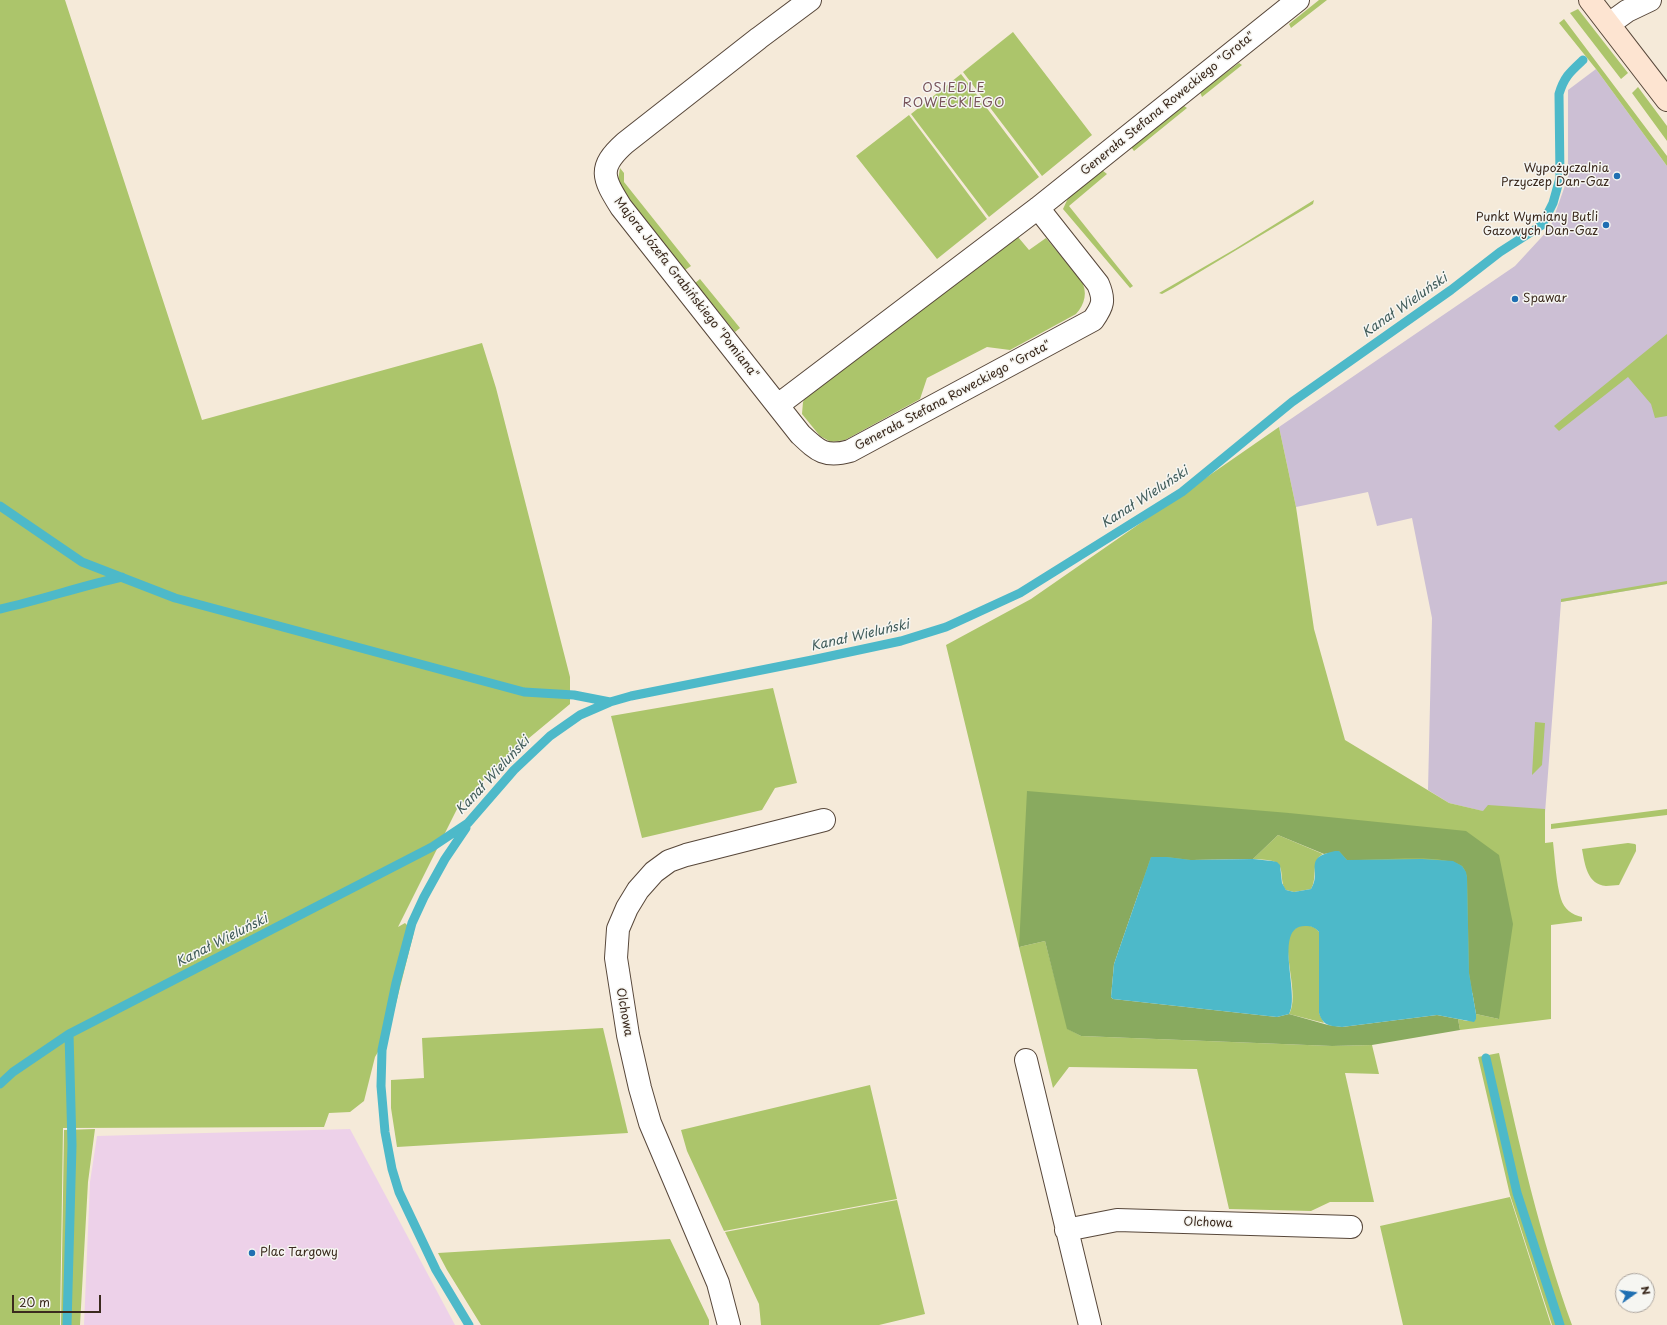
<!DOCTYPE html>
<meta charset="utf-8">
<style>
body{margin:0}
#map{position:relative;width:1667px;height:1325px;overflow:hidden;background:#f5ead9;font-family:"Playpen Sans",sans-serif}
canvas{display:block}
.north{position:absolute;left:1615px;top:1273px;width:40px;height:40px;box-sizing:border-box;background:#f6f6f2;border:1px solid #aba49d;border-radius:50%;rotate:76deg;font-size:11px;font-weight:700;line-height:16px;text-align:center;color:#3b2a1e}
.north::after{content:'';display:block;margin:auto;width:14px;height:18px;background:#1f6fb2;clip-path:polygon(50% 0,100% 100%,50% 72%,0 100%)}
.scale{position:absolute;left:12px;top:1295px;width:89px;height:18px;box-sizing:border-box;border:2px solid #3b2a1e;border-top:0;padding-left:5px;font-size:12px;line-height:14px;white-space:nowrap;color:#3b2a1e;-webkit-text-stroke:3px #f6f6f2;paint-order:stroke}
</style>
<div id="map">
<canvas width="1667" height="1325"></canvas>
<div class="north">N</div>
<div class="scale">20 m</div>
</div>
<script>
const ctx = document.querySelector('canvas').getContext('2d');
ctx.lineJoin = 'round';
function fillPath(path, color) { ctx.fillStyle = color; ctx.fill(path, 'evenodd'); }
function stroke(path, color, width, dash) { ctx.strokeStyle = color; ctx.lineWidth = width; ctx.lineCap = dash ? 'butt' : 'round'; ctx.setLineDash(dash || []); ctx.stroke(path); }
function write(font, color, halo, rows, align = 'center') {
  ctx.font = font + ' "Playpen Sans",sans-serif'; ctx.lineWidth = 3; ctx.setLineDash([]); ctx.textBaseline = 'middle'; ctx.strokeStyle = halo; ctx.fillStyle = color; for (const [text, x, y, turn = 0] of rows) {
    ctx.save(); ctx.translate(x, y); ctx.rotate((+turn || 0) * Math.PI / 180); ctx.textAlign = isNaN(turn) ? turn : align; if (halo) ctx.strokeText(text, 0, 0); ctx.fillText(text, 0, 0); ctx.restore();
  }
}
const built = new Path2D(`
 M 350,1129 L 455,1325 L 84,1325 L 90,1182 L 97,1136 Z`);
const industrial = new Path2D(`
 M 1596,69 L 1667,166 L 1667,584 L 1561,602 L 1544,826 L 1449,803 L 1428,790 L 1432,618 L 1412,518 L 1377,526 L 1368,492 L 1296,507 L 1279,427 L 1515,266 L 1550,228 L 1568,177 L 1568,90 Z`);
const green = new Path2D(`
 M 0,0 L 65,0 L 202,420 L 482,343 L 496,388 L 570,677 L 570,704 L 499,763 L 457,809 L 398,927 L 405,923 L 414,932 L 388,1035 L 375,1057 L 364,1101 L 350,1112 L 329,1113 L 324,1127 L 63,1128 L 60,1325 L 0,1325 Z
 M 1319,0 L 1327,0 L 1291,28 L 1289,24 Z
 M 1578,9 L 1628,73 L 1621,79 L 1570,13 Z
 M 1564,19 L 1667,156 L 1667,166 L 1596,69 L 1559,23 Z
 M 1013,32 L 1092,135 L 1042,176 L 963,72 Z
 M 1239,63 L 1242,65 L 1202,97 L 1200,92 Z
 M 961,74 L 1039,177 L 989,217 L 911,114 Z
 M 1638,87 L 1667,126 L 1667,141 L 1632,93 Z
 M 1184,106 L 1187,108 L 1134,151 L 1131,147 Z
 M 909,115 L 987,219 L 937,259 L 856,156 Z
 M 620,168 L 624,173 L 624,182 L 691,266 L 685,270 L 624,194 L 618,180 Z
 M 1102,170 L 1107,174 L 1069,206 L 1133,286 L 1130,288 L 1063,209 L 1069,196 Z
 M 1314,200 L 1313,204 L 1173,288 L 1162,294 L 1159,293 L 1235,249 Z
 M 1018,237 L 1029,250 L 1046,238 L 1081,280 C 1088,292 1085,304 1076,314 L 1010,350 L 987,347 L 927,378 L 920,399 L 845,440 L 831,442 L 820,436 L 802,414 L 803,402 L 807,395 Z
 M 700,279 L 740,328 L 735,332 L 695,283 Z
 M 1667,334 L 1667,416 L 1655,418 L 1651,404 L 1628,377 L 1559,431 L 1554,426 Z
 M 1279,427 L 1296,507 L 1314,629 L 1345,740 L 1449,803 L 1483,811 L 1488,805 L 1545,809 L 1545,843 L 1553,842 C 1555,859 1556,883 1561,899 C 1564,909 1572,915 1582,917 L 1582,921 L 1551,925 L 1551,1019 L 1460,1030 L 1458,1019 L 1467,1021 L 1476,1019 L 1476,1014 L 1499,1019 L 1289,813 L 1019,947 L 1045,941 L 1068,1029 L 1081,1036 L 1332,1046 L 1372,1045 L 1379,1074 L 1345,1073 L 1374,1202 L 1330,1202 L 1311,1211 L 1229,1209 L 1197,1069 L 1069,1067 L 1053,1088 L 946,645 L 1031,599 Z
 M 1667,581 L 1667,584 L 1561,602 L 1561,599 Z
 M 773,688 L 797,783 L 775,788 L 762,810 L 642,838 L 611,716 Z
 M 1535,722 L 1545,723 L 1542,765 L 1532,775 Z
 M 1667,809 L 1667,815 L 1551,829 L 1551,824 Z
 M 1278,835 L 1323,854 C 1310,861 1318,878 1311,889 L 1294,892 L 1286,890 C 1279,883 1285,865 1275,862 C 1269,859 1260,860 1253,859 Z
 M 1628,843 L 1635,844 L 1636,845 L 1636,851 L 1619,885 C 1615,885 1610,886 1606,886 C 1587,884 1585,865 1582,849 Z
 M 1299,926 C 1307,925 1314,925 1319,932 L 1319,1013 L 1324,1023 L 1289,1014 C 1300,997 1282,952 1290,934 C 1292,930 1296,928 1299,926 Z
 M 603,1028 L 628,1133 L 397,1147 L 391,1108 L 391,1080 L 424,1078 L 422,1038 Z
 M 1499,1053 C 1519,1144 1540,1237 1572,1325 L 1552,1325 L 1510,1195 L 1478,1057 Z
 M 870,1085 L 897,1199 L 724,1231 L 687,1151 L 681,1130 Z
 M 95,1129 L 88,1182 L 80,1325 L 61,1325 L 64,1130 Z
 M 1510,1197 L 1551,1325 L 1403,1325 L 1380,1226 Z
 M 897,1200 L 925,1314 L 879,1325 L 761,1325 L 759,1304 L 725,1232 Z
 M 670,1239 L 709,1320 L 709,1325 L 481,1325 L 447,1270 L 438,1253 Z`);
const forest = new Path2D(`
 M 1027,791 L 1289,813 L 1466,831 L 1499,855 L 1513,924 L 1499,1019 L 1476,1014 L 1469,973 L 1467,877 C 1466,874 1465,869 1462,866 C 1443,853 1373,861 1347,860 L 1339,851 L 1324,854 L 1278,835 L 1253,859 L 1191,860 L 1166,857 L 1151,857 L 1114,964 L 1111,997 L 1113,999 L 1277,1017 L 1289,1014 L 1328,1025 L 1342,1027 L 1437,1015 L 1458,1019 L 1460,1030 L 1372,1045 L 1332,1046 L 1081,1036 L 1067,1029 L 1045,941 L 1019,947 Z`);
const water = new Path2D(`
 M 1335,851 L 1339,851 L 1347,860 L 1422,859 L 1453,861 L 1462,866 L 1466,872 L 1467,877 L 1469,973 L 1476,1014 L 1476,1019 L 1474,1022 L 1437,1015 L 1342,1027 C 1330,1026 1323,1026 1319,1013 L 1319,932 C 1315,927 1311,926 1305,926 C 1272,926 1301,996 1289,1014 L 1277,1017 L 1113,999 L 1111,997 L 1114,964 L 1151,857 L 1167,857 L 1191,860 L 1253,859 L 1272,861 L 1277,862 L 1280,865 L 1282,883 L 1286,890 L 1294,892 L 1311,889 C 1323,871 1301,858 1335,851 Z`);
const stream = new Path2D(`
 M 0,506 L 82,562 L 175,598 L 524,692 L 574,695 L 610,702
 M 0,609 C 41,600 81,586 122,577
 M 466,828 L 445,859 L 424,897 L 412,923 L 396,983 L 382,1050 L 381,1086 L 385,1132 L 392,1169 L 399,1192 L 436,1270 L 469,1325
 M 1486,1058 L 1517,1193 L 1560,1325
 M 0,1084 L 13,1072 L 69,1034 L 432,847 L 468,823 L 514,770 L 550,736 L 580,715 L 610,702 L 631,696 L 812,660 L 901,641 L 946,627 L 1020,593 L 1182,492 L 1292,402 L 1451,290 L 1500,252 L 1542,225 L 1553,203 L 1560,178 L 1559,94 C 1564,77 1570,72 1583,60
 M 67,1325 L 72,1145 L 69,1034`);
const street = new Path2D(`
 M 810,0 L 759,38 L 625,143 C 597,168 603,178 621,207 L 800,434 C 818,451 825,458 850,451 L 1093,320 C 1103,306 1105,300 1098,284 L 1038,208
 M 1609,24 L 1627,11 L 1650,0
 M 778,405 L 1038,208 L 1298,0
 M 1026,1060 L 1090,1325
 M 1066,1230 L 1117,1220 L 1351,1227
 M 729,1325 L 718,1283 L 650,1123 L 640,1088 L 628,1035 L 616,958 L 618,929 L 627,908 L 638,890 L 654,872 L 669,861 L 686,855 L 824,820`);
const secondary = new Path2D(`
 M 1590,0 L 1667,100`);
const markers = [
 [1617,176,4,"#1f6fb2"],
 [1606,225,4,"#1f6fb2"],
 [1515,299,4,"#1f6fb2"],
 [252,1253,4,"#1f6fb2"]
];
const streetNames = [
 ["Generała Stefana Roweckiego \"Grota\"",1168,104,-39],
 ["Majora Józefa Grabińskiego \"Pomiana\"",686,288,52],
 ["Generała Stefana Roweckiego \"Grota\"",953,396,-28],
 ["Olchowa",624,1012,80],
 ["Olchowa",1208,1223,2]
];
const poiNames = [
 ["Wypożyczalnia",1609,169],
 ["Przyczep Dan-Gaz",1609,183],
 ["Punkt Wymiany Butli",1598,218],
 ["Gazowych Dan-Gaz",1598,232],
 ["Spawar",1523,299,"left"],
 ["Plac Targowy",260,1253,"left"]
];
const neighbourhoodNames = [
 ["OSIEDLE",954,88],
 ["ROWECKIEGO",954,103]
];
const waterNames = [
 ["Kanał Wieluński",1405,306,-35],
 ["Kanał Wieluński",1145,498,-33],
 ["Kanał Wieluński",860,636,-13],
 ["Kanał Wieluński",493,776,-47],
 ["Kanał Wieluński",222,941,-27]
];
fillPath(built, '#edd1e9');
fillPath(industrial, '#ccbfd4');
fillPath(green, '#acc56b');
fillPath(forest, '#89aa5f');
fillPath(water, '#4db9c9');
stroke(stream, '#4db9c9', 9);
stroke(street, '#57473a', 24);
stroke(secondary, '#57473a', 24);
stroke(street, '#fff', 22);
stroke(secondary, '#fde4d1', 22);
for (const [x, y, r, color] of markers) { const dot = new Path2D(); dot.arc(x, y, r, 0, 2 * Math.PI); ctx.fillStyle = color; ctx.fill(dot); stroke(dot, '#f6f6f2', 1.5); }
write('12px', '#3b2a1e', '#f6f6f2', streetNames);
write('12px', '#3b2a1e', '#f6f6f2', poiNames, 'right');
ctx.letterSpacing = '1px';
write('13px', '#77535a', '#f6f6f2', neighbourhoodNames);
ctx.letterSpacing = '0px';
write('italic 13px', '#415c5a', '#f6f6f2', waterNames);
</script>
